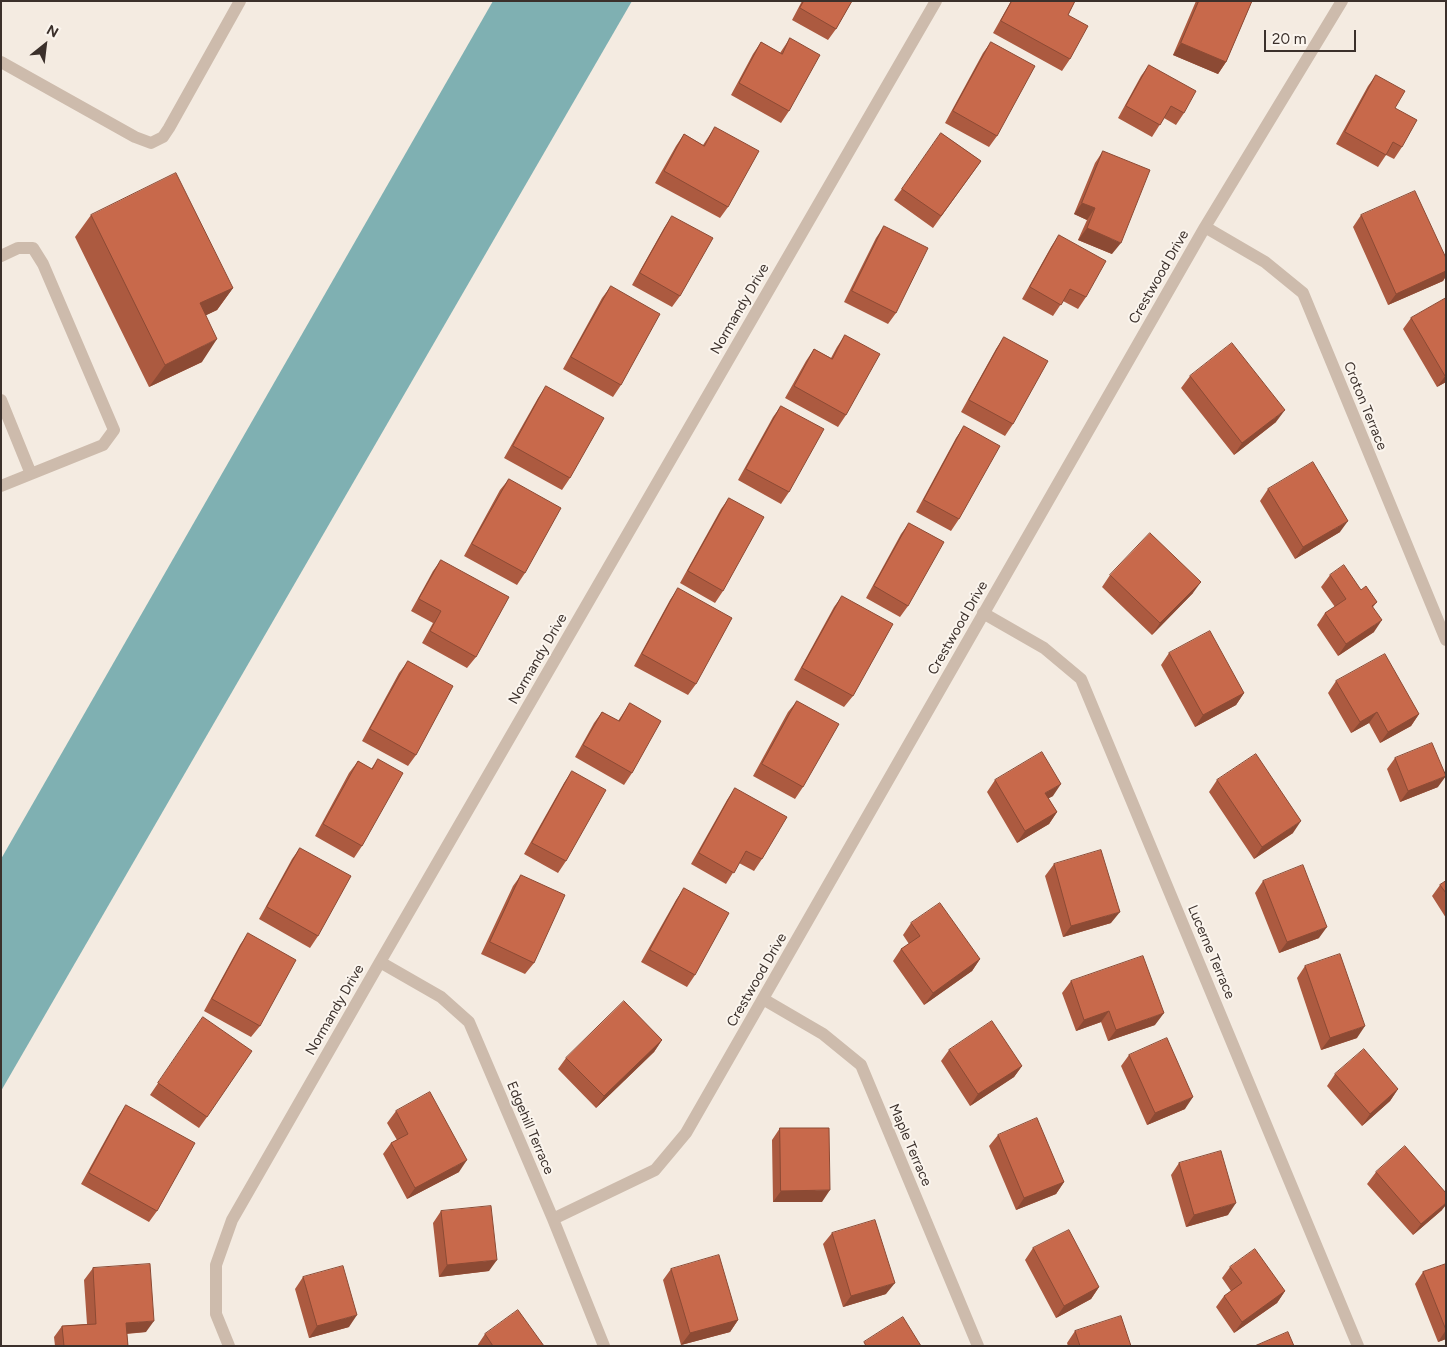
<!DOCTYPE html>
<style>
body{margin:0}
#map{position:relative;width:1447px;height:1347px;overflow:hidden;background:#f4ebe1;font-family:Figtree,sans-serif}
canvas{display:block}
.frame{position:absolute;inset:0;border:2px solid #3b302b;pointer-events:none}
.north{position:absolute;left:20px;top:20px;width:50px;height:50px;-webkit-text-stroke:4px #fbf5ee;paint-order:stroke;rotate:29deg;font-size:14px;font-weight:700;line-height:20px;text-align:center;color:#3b302b}
.north::after{content:'';display:block;margin:auto;width:18px;height:22px;background:#3b302b;clip-path:polygon(50% 0,100% 100%,50% 72%,0 100%)}
.scale{position:absolute;left:1264px;top:30px;width:92px;height:22px;box-sizing:border-box;border:2px solid #3b302b;border-top:0;padding-left:6px;font-size:15px;line-height:18px;white-space:nowrap;color:#3b302b;-webkit-text-stroke:4px #fbf5ee;paint-order:stroke}
</style>
<div id="map">
<canvas width="1447" height="1347"></canvas>
<div class="frame"></div>
<div class="north">N</div>
<div class="scale">20 m</div>
</div>
<script>
const ctx = document.querySelector('canvas').getContext('2d');
ctx.lineJoin = 'round';
function fillPath(path, color) { ctx.fillStyle = color; ctx.fill(path, 'evenodd'); }
function stroke(path, color, width, dash) { ctx.strokeStyle = color; ctx.lineWidth = width; ctx.lineCap = dash ? 'butt' : 'round'; ctx.setLineDash(dash || []); ctx.stroke(path); }
function write(font, color, halo, rows, align = 'center') {
  ctx.font = font + ' Figtree,sans-serif'; ctx.lineWidth = 4; ctx.setLineDash([]); ctx.textBaseline = 'middle'; ctx.strokeStyle = halo; ctx.fillStyle = color; for (const [text, x, y, turn = 0] of rows) {
    ctx.save(); ctx.translate(x, y); ctx.rotate((+turn || 0) * Math.PI / 180); ctx.textAlign = isNaN(turn) ? turn : align; if (halo) ctx.strokeText(text, 0, 0); ctx.fillText(text, 0, 0); ctx.restore();
  }
}
const water = new Path2D(`
 M 493,1 L 632,1 L 1,1091 L 1,859 Z`);
const service = new Path2D(`
 M 1,62 L 135,137 L 151,143 L 163,137 L 169,128 L 240,1
 M 1,256 L 18,248 L 33,248 L 43,264 L 114,430 L 103,445 L 1,486
 M 1,400 L 31,474`);
const minor = new Path2D(`
 M 1205,227 L 1265,262 L 1303,293 L 1446,640
 M 983,613 L 1044,648 L 1081,679 L 1358,1346
 M 380,962 L 441,997 L 469,1022 L 553,1219 L 604,1346
 M 763,999 L 823,1034 L 861,1065 L 978,1346
 M 553,1219 L 655,1170 L 686,1133 L 1205,227 L 1342,1
 M 229,1346 L 216,1314 L 216,1265 L 232,1220 L 380,962 L 936,1`);
const wall = new Path2D(`
 M 802,1 L 852,1 L 836,29 L 828,40 L 792,20 Z
 M 1011,1 L 1075,1 L 1068,15 L 1070,59 L 1062,71 L 993,33 Z
 M 1196,1 L 1252,1 L 1226,62 L 1218,74 L 1173,55 Z
 M 790,38 L 789,111 L 781,123 L 731,95 L 753,54 L 761,42 L 780,53 Z
 M 991,42 L 997,136 L 989,147 L 945,123 L 983,53 Z
 M 1149,65 L 1184,113 L 1176,125 L 1164,118 L 1152,137 L 1118,118 L 1141,76 Z
 M 1376,75 L 1395,108 L 1402,147 L 1394,159 L 1386,155 L 1378,167 L 1336,144 L 1368,86 Z
 M 715,127 L 728,207 L 720,218 L 655,183 L 676,146 L 684,134 L 703,145 Z
 M 941,133 L 981,161 L 933,228 L 894,200 Z
 M 1103,151 L 1112,254 L 1078,240 L 1087,220 L 1074,214 L 1095,163 Z
 M 91,215 L 233,288 L 217,310 L 206,315 L 202,362 L 149,387 L 75,237 Z
 M 1361,215 L 1446,258 L 1446,276 L 1443,281 L 1388,305 L 1353,227 Z
 M 672,216 L 680,296 L 672,307 L 632,285 L 664,228 Z
 M 884,226 L 896,313 L 888,324 L 844,302 L 876,238 Z
 M 1059,235 L 1086,297 L 1078,309 L 1063,301 L 1053,316 L 1022,299 L 1051,247 Z
 M 611,286 L 621,385 L 613,397 L 563,369 L 602,298 Z
 M 1446,298 L 1446,382 L 1437,387 L 1403,329 L 1411,318 Z
 M 845,335 L 846,415 L 838,427 L 785,398 L 806,361 L 814,349 L 831,358 L 837,347 Z
 M 1004,337 L 1013,424 L 1005,436 L 961,412 L 996,349 Z
 M 1190,376 L 1276,422 L 1234,455 L 1181,388 Z
 M 546,386 L 570,478 L 562,490 L 504,458 L 538,398 Z
 M 781,406 L 789,492 L 781,504 L 738,480 L 773,417 Z
 M 964,426 L 959,519 L 951,531 L 916,512 L 956,438 Z
 M 509,479 L 525,573 L 517,585 L 464,556 L 500,490 Z
 M 1268,489 L 1340,532 L 1295,559 L 1260,501 Z
 M 729,498 L 723,591 L 715,603 L 680,583 L 721,509 Z
 M 909,523 L 908,606 L 900,617 L 866,598 L 901,534 Z
 M 441,560 L 476,657 L 467,668 L 422,643 L 433,623 L 411,611 L 433,571 Z
 M 1110,575 L 1193,593 L 1152,635 L 1102,587 Z
 M 1330,575 L 1361,590 L 1377,602 L 1373,607 L 1374,632 L 1338,656 L 1317,625 L 1325,613 L 1335,607 L 1321,587 Z
 M 678,588 L 696,684 L 688,695 L 634,666 L 670,600 Z
 M 842,596 L 853,696 L 844,707 L 794,680 L 834,607 Z
 M 1169,653 L 1244,693 L 1236,705 L 1195,727 L 1161,665 Z
 M 408,661 L 416,755 L 408,766 L 362,741 L 399,673 Z
 M 1336,681 L 1419,714 L 1411,726 L 1380,743 L 1369,723 L 1351,733 L 1328,693 Z
 M 797,701 L 803,787 L 795,799 L 753,776 L 788,712 Z
 M 630,703 L 632,773 L 624,785 L 575,757 L 594,723 L 602,712 L 618,721 Z
 M 1395,758 L 1438,787 L 1400,802 L 1387,769 Z
 M 378,759 L 362,846 L 354,858 L 315,836 L 349,773 L 358,761 L 371,769 Z
 M 572,771 L 566,861 L 558,873 L 524,854 L 564,783 Z
 M 995,780 L 1053,796 L 1048,798 L 1057,812 L 1049,824 L 1017,843 L 987,792 Z
 M 1217,780 L 1293,833 L 1254,859 L 1209,792 Z
 M 735,788 L 762,859 L 754,871 L 739,863 L 726,884 L 691,864 L 727,800 Z
 M 300,848 L 318,936 L 310,948 L 259,919 L 292,859 Z
 M 1054,864 L 1111,923 L 1063,937 L 1045,876 Z
 M 521,875 L 534,963 L 525,974 L 481,954 L 513,886 Z
 M 1263,881 L 1319,938 L 1279,953 L 1255,893 Z
 M 1446,881 L 1446,918 L 1432,896 L 1440,885 Z
 M 684,888 L 695,975 L 687,987 L 641,962 L 676,900 Z
 M 911,923 L 980,959 L 972,971 L 924,1005 L 893,961 L 901,949 L 909,944 L 903,935 Z
 M 248,933 L 260,1026 L 251,1037 L 204,1011 L 240,945 Z
 M 1305,966 L 1357,1038 L 1321,1050 L 1297,978 Z
 M 1071,981 L 1155,1025 L 1108,1041 L 1101,1022 L 1076,1031 L 1062,993 Z
 M 203,1017 L 207,1117 L 199,1128 L 150,1095 Z
 M 662,1040 L 654,1052 L 596,1108 L 558,1069 L 566,1058 Z
 M 949,1050 L 1022,1066 L 1014,1077 L 970,1106 L 941,1061 Z
 M 1129,1055 L 1185,1109 L 1147,1125 L 1121,1066 Z
 M 1335,1074 L 1398,1089 L 1390,1101 L 1362,1126 L 1327,1086 Z
 M 126,1105 L 157,1211 L 149,1222 L 81,1184 L 118,1117 Z
 M 396,1111 L 459,1172 L 407,1199 L 383,1154 L 391,1143 L 397,1140 L 387,1123 Z
 M 780,1128 L 822,1202 L 773,1202 L 772,1140 Z
 M 998,1135 L 1064,1182 L 1056,1194 L 1016,1210 L 989,1146 Z
 M 1179,1163 L 1228,1215 L 1186,1227 L 1171,1175 Z
 M 1376,1172 L 1442,1210 L 1413,1235 L 1367,1184 Z
 M 441,1211 L 489,1271 L 439,1277 L 433,1223 Z
 M 832,1233 L 886,1294 L 843,1307 L 823,1244 Z
 M 1033,1248 L 1099,1287 L 1091,1299 L 1056,1318 L 1025,1260 Z
 M 1446,1264 L 1446,1339 L 1438,1342 L 1415,1284 L 1423,1272 Z
 M 1230,1267 L 1285,1291 L 1277,1303 L 1234,1333 L 1216,1307 L 1224,1296 L 1231,1291 L 1222,1278 Z
 M 93,1268 L 146,1332 L 127,1334 L 128,1346 L 55,1346 L 54,1337 L 62,1326 L 87,1324 L 84,1280 Z
 M 671,1269 L 738,1320 L 730,1332 L 681,1345 L 663,1280 Z
 M 303,1277 L 349,1327 L 309,1338 L 295,1289 Z
 M 1075,1331 L 1131,1346 L 1068,1346 L 1067,1343 Z
 M 485,1334 L 544,1346 L 477,1346 Z`);
const shadedWall = new Path2D(`
 M 1181,43 L 1226,62 L 1218,74 L 1173,55 Z
 M 1082,203 L 1095,208 L 1087,220 L 1074,214 Z
 M 1087,228 L 1121,243 L 1112,254 L 1078,240 Z
 M 1446,271 L 1446,276 L 1443,281 L 1388,305 L 1396,294 Z
 M 233,288 L 217,310 L 184,326 L 200,303 Z
 M 217,339 L 202,362 L 149,387 L 165,365 Z
 M 1446,375 L 1446,382 L 1437,387 Z
 M 1285,410 L 1276,422 L 1234,455 L 1242,443 Z
 M 1348,521 L 1340,532 L 1295,559 L 1303,547 Z
 M 1201,582 L 1193,593 L 1152,635 L 1160,623 Z
 M 1382,620 L 1374,632 L 1338,656 L 1346,644 Z
 M 1244,693 L 1236,705 L 1195,727 L 1203,715 Z
 M 1377,712 L 1369,723 L 1351,733 L 1360,722 Z
 M 1419,714 L 1411,726 L 1380,743 L 1388,732 Z
 M 1446,776 L 1438,787 L 1400,802 L 1408,791 Z
 M 1061,784 L 1053,796 L 1037,805 L 1045,793 Z
 M 1057,812 L 1049,824 L 1017,843 L 1025,831 Z
 M 1301,821 L 1293,833 L 1254,859 L 1262,847 Z
 M 1120,912 L 1111,923 L 1063,937 L 1071,926 Z
 M 1327,927 L 1319,938 L 1279,953 L 1287,942 Z
 M 980,959 L 972,971 L 924,1005 L 933,993 Z
 M 1109,1011 L 1101,1022 L 1076,1031 L 1084,1020 Z
 M 1164,1013 L 1155,1025 L 1108,1041 L 1116,1030 Z
 M 1365,1026 L 1357,1038 L 1321,1050 L 1330,1038 Z
 M 662,1040 L 654,1052 L 596,1108 L 604,1096 Z
 M 1022,1066 L 1014,1077 L 970,1106 L 978,1094 Z
 M 1398,1089 L 1390,1101 L 1362,1126 L 1370,1114 Z
 M 1193,1097 L 1185,1109 L 1147,1125 L 1155,1113 Z
 M 467,1160 L 459,1172 L 407,1199 L 415,1188 Z
 M 1064,1182 L 1056,1194 L 1016,1210 L 1024,1198 Z
 M 830,1190 L 822,1202 L 773,1202 L 781,1191 Z
 M 1236,1203 L 1228,1215 L 1186,1227 L 1194,1215 Z
 M 1446,1203 L 1446,1205 L 1442,1210 L 1413,1235 L 1421,1224 Z
 M 497,1260 L 489,1271 L 439,1277 L 447,1265 Z
 M 895,1283 L 886,1294 L 843,1307 L 851,1296 Z
 M 1099,1287 L 1091,1299 L 1056,1318 L 1064,1306 Z
 M 1285,1291 L 1277,1303 L 1234,1333 L 1242,1322 Z
 M 357,1315 L 349,1327 L 309,1338 L 317,1326 Z
 M 738,1320 L 730,1332 L 681,1345 L 690,1333 Z
 M 154,1321 L 146,1332 L 118,1334 L 126,1323 Z
 M 1446,1330 L 1446,1339 L 1438,1342 Z`);
const building = new Path2D(`
 M 804,1 L 852,1 L 836,29 L 800,8 Z
 M 1012,1 L 1075,1 L 1068,15 L 1088,26 L 1070,59 L 1001,21 Z
 M 1199,1 L 1252,1 L 1226,62 L 1181,43 Z
 M 790,38 L 820,55 L 789,111 L 739,83 L 761,42 L 782,54 Z
 M 991,42 L 1035,66 L 997,136 L 953,111 Z
 M 1149,65 L 1196,91 L 1184,113 L 1171,106 L 1160,125 L 1126,106 Z
 M 1376,75 L 1405,91 L 1395,108 L 1417,120 L 1402,147 L 1393,142 L 1386,155 L 1345,132 Z
 M 715,127 L 759,151 L 728,207 L 664,171 L 684,134 L 704,146 Z
 M 941,133 L 981,161 L 941,216 L 902,189 Z
 M 1103,151 L 1150,170 L 1121,243 L 1087,228 L 1095,208 L 1082,203 Z
 M 176,173 L 233,288 L 200,303 L 217,339 L 165,365 L 91,215 Z
 M 1415,191 L 1446,258 L 1446,271 L 1396,294 L 1361,215 Z
 M 672,216 L 713,238 L 680,296 L 640,273 Z
 M 884,226 L 928,248 L 896,313 L 852,291 Z
 M 1059,235 L 1106,261 L 1086,297 L 1070,289 L 1061,305 L 1030,287 Z
 M 611,286 L 660,314 L 621,385 L 571,357 Z
 M 1446,298 L 1446,375 L 1445,376 L 1411,318 Z
 M 845,335 L 880,354 L 846,415 L 794,386 L 814,349 L 832,359 Z
 M 1004,337 L 1048,361 L 1013,424 L 969,400 Z
 M 1232,343 L 1285,410 L 1242,443 L 1190,376 Z
 M 546,386 L 604,418 L 570,478 L 513,446 Z
 M 781,406 L 824,429 L 789,492 L 746,469 Z
 M 964,426 L 1000,446 L 959,519 L 924,500 Z
 M 1313,462 L 1348,521 L 1303,547 L 1268,489 Z
 M 509,479 L 561,508 L 525,573 L 472,544 Z
 M 729,498 L 764,517 L 723,591 L 688,571 Z
 M 909,523 L 944,542 L 908,606 L 874,586 Z
 M 1150,533 L 1201,582 L 1160,623 L 1110,575 Z
 M 441,560 L 509,597 L 476,657 L 430,631 L 441,611 L 419,599 Z
 M 1344,565 L 1361,590 L 1366,586 L 1377,602 L 1372,606 L 1382,620 L 1346,644 L 1325,613 L 1346,599 L 1330,575 Z
 M 678,588 L 732,618 L 696,684 L 642,654 Z
 M 842,596 L 893,624 L 853,696 L 802,668 Z
 M 1210,631 L 1244,693 L 1203,715 L 1169,653 Z
 M 1385,654 L 1419,714 L 1388,732 L 1377,712 L 1360,722 L 1336,681 Z
 M 408,661 L 453,686 L 416,755 L 370,729 Z
 M 797,701 L 839,724 L 803,787 L 762,764 Z
 M 630,703 L 661,721 L 632,773 L 583,745 L 602,712 L 619,721 Z
 M 1432,743 L 1446,776 L 1408,791 L 1395,758 Z
 M 1042,752 L 1061,784 L 1045,793 L 1057,812 L 1025,831 L 995,780 Z
 M 1256,754 L 1301,821 L 1262,847 L 1217,780 Z
 M 378,759 L 403,773 L 362,846 L 323,824 L 358,761 L 372,769 Z
 M 572,771 L 606,790 L 566,861 L 532,843 Z
 M 735,788 L 787,817 L 762,859 L 746,851 L 734,873 L 699,853 Z
 M 300,848 L 351,876 L 318,936 L 267,907 Z
 M 1101,850 L 1120,912 L 1071,926 L 1054,864 Z
 M 1303,865 L 1327,927 L 1287,942 L 1263,881 Z
 M 521,875 L 565,895 L 534,963 L 490,942 Z
 M 1446,881 L 1446,893 L 1440,885 Z
 M 684,888 L 729,913 L 695,975 L 650,950 Z
 M 940,903 L 980,959 L 933,993 L 901,949 L 920,936 L 911,923 Z
 M 248,933 L 296,960 L 260,1026 L 212,999 Z
 M 1340,954 L 1365,1026 L 1330,1038 L 1305,966 Z
 M 1143,956 L 1164,1013 L 1116,1030 L 1109,1011 L 1084,1020 L 1071,981 Z
 M 624,1001 L 662,1040 L 604,1096 L 566,1058 Z
 M 203,1017 L 252,1051 L 207,1117 L 158,1083 Z
 M 992,1021 L 1022,1066 L 978,1094 L 949,1050 Z
 M 1167,1038 L 1193,1097 L 1155,1113 L 1129,1055 Z
 M 1364,1049 L 1398,1089 L 1370,1114 L 1335,1074 Z
 M 430,1092 L 467,1160 L 415,1188 L 391,1143 L 408,1134 L 396,1111 Z
 M 126,1105 L 195,1143 L 157,1211 L 89,1173 Z
 M 1037,1118 L 1064,1182 L 1024,1198 L 998,1135 Z
 M 780,1128 L 829,1128 L 830,1190 L 781,1191 Z
 M 1405,1146 L 1446,1193 L 1446,1203 L 1421,1224 L 1376,1172 Z
 M 1221,1151 L 1236,1203 L 1194,1215 L 1179,1163 Z
 M 491,1206 L 497,1260 L 447,1265 L 441,1211 Z
 M 875,1220 L 895,1283 L 851,1296 L 832,1233 Z
 M 1069,1230 L 1099,1287 L 1064,1306 L 1033,1248 Z
 M 1255,1249 L 1285,1291 L 1242,1322 L 1224,1296 L 1242,1283 L 1230,1267 Z
 M 719,1255 L 738,1320 L 690,1333 L 671,1269 Z
 M 150,1264 L 154,1321 L 126,1323 L 128,1346 L 64,1346 L 62,1326 L 96,1324 L 93,1268 Z
 M 1446,1264 L 1446,1330 L 1423,1272 Z
 M 343,1266 L 357,1315 L 317,1326 L 303,1277 Z
 M 518,1310 L 544,1346 L 493,1346 L 485,1334 Z
 M 1121,1316 L 1131,1346 L 1080,1346 L 1075,1331 Z
 M 903,1317 L 921,1346 L 866,1346 L 864,1342 Z
 M 1288,1332 L 1294,1346 L 1255,1346 Z`);
const streetNames = [
 ["Crestwood Drive",1159,277,-60],
 ["Normandy Drive",740,309,-60],
 ["Croton Terrace",1365,406,68],
 ["Crestwood Drive",958,628,-60],
 ["Normandy Drive",538,659,-60],
 ["Lucerne Terrace",1211,952,67],
 ["Crestwood Drive",757,980,-60],
 ["Normandy Drive",335,1010,-60],
 ["Edgehill Terrace",530,1128,67],
 ["Maple Terrace",910,1145,67]
];
fillPath(water, '#7fb0b2');
stroke(service, '#cdbbac', 12);
stroke(minor, '#cdbbac', 12);
fillPath(wall, '#ac5a40');
fillPath(shadedWall, '#8c4a34');
fillPath(building, '#c8694b');
stroke(building, '#8c4a34', 1);
write('14px', '#3b302b', '#fbf5ee', streetNames);
</script>
